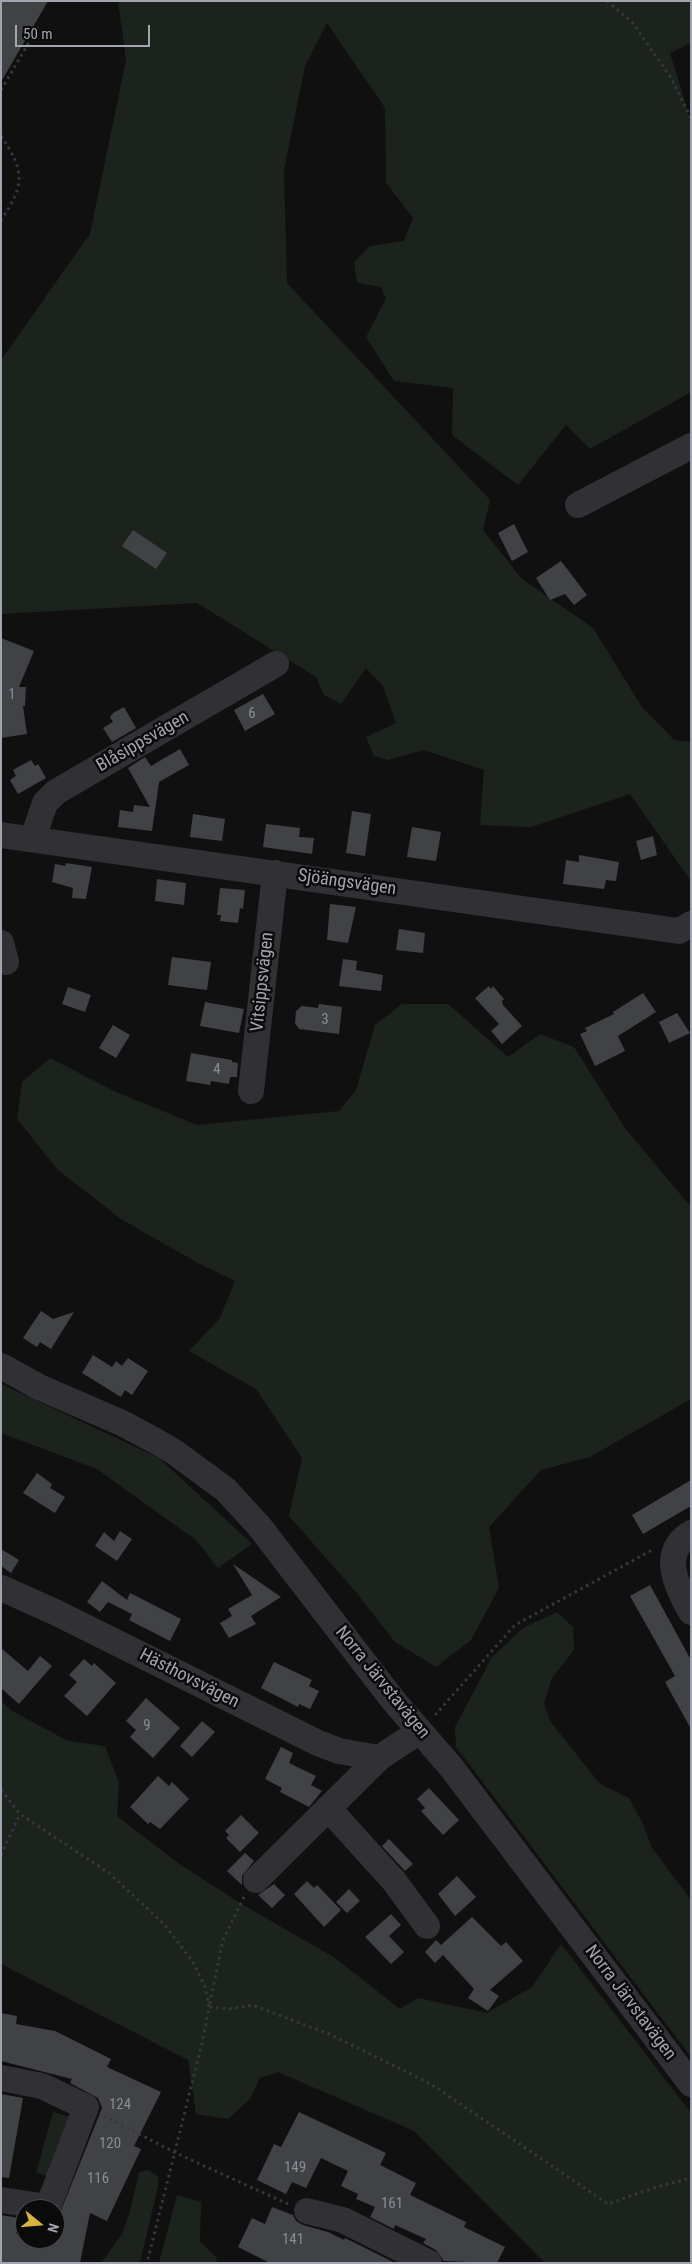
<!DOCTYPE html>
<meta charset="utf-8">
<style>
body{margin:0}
#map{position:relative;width:692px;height:2264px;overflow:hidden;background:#101011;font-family:"Roboto Condensed",sans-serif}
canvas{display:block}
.frame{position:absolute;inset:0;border:2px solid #a2a5b0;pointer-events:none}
.north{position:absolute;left:15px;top:2199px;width:50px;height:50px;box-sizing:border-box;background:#0b0b0c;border:1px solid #47494e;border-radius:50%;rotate:107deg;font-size:14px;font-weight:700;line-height:20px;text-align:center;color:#a2a5b0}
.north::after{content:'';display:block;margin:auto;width:18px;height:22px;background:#dab33e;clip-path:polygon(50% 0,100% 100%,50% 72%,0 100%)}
.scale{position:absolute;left:15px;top:25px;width:135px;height:22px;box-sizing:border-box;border:2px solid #a2a5b0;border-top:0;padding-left:6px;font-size:15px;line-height:18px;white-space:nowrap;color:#a2a5b0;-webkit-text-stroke:4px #0b0b0c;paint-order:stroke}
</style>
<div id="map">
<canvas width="692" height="2264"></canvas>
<div class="frame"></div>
<div class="north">N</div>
<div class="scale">50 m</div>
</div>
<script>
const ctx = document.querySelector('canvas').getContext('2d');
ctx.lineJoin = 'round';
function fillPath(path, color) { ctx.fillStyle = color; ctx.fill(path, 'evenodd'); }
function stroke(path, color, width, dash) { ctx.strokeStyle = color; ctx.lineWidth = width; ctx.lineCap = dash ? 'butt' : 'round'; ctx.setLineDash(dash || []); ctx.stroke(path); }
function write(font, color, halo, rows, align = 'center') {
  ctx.font = font + ' "Roboto Condensed",sans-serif'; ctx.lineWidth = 5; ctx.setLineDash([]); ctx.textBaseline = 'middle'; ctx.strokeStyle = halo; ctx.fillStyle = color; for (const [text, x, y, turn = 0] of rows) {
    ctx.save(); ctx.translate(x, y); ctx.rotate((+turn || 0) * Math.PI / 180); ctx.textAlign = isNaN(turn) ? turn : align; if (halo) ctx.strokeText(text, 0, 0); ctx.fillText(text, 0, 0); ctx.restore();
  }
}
const green = new Path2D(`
 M 118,1 L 691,1 L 691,43 L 670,53 L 691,122 L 691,392 L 590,449 L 566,425 L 518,485 L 452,435 L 453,388 L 394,381 L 366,337 L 386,298 L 381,287 L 357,283 L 354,262 L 370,246 L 404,241 L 413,218 L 386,183 L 385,108 L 327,23 L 305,66 L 284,170 L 287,283 L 490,500 L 483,530 L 522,579 L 593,628 L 642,707 L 674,740 L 691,742 L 691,881 L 630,794 L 531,827 L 480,825 L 484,770 L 424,750 L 388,760 L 374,756 L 366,737 L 396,723 L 383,686 L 366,668 L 341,704 L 324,695 L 316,677 L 197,603 L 1,614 L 1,360 L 90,234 L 126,60 Z
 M 402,1004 L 448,1004 L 508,1057 L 540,1034 L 574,1047 L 625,1128 L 691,1207 L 691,1399 L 590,1457 L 541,1470 L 489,1527 L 499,1588 L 471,1640 L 436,1667 L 395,1642 L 355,1591 L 289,1516 L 302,1458 L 256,1389 L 189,1351 L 220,1318 L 235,1281 L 198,1263 L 121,1219 L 58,1170 L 17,1119 L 22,1082 L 50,1058 L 116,1092 L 197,1125 L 339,1111 L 356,1090 L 375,1025 Z
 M 1,1384 L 159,1458 L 252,1544 L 218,1568 L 196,1540 L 97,1469 L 1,1433 Z
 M 557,1612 L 573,1627 L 574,1650 L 552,1678 L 544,1703 L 550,1721 L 600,1784 L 629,1798 L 643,1824 L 652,1848 L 691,1900 L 691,2057 L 456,1747 L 455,1727 L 492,1657 L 523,1628 Z
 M 1,1701 L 12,1711 L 68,1741 L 105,1746 L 119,1783 L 117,1816 L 178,1863 L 240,1903 L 335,1958 L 400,2009 L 418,1998 L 487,2013 L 532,1987 L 561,1944 L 691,2113 L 691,2263 L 545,2263 L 414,2131 L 278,2072 L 260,2078 L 250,2099 L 228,2119 L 196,2114 L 188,2060 L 1,1964 Z
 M 53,2112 L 70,2117 L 53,2177 L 36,2173 Z
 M 148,2170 L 158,2176 L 158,2186 L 140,2263 L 101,2263 L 122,2234 L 130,2211 L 139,2172 Z
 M 177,2195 L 201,2202 L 200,2242 L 217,2258 L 216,2263 L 159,2263 Z`);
const building = new Path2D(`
 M 1,1 L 48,1 L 1,82 Z
 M 514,524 L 528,552 L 512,561 L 498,533 Z
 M 133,530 L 167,553 L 156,569 L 122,546 Z
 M 561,561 L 587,595 L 574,605 L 565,594 L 550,600 L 536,578 Z
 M 1,638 L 34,651 L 19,687 L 26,687 L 25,706 L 23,706 L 27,734 L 1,738 Z
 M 263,694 L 275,714 L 245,731 L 234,710 Z
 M 124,707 L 136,728 L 112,742 L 103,728 L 113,722 L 110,717 L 113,713 Z
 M 180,749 L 189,765 L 159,782 L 152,831 L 118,827 L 120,810 L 133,812 L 134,805 L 150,807 L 128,768 L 145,757 L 151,766 Z
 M 31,760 L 35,766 L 38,764 L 46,778 L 18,794 L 10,780 L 16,776 L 13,770 Z
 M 352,811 L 371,814 L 365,856 L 346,853 Z
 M 193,814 L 225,819 L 222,841 L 190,837 Z
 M 266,824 L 300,828 L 299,837 L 314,838 L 312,854 L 263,847 Z
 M 412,827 L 441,832 L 436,861 L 407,857 Z
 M 653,836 L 657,855 L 641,860 L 636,841 Z
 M 579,855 L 619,862 L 616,881 L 606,880 L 604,889 L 563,884 L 566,860 L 579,862 Z
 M 66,863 L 92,867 L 86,899 L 72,898 L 73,888 L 52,882 L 55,864 L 65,866 Z
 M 157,879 L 186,883 L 184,905 L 155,901 Z
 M 220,888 L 245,890 L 243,909 L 240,908 L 238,923 L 220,921 L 221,915 L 217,915 Z
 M 330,904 L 356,907 L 348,943 L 327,940 Z
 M 399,929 L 425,933 L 423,953 L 396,950 Z
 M 172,957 L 211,962 L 207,990 L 168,985 Z
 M 343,959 L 357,961 L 356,970 L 383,975 L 381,991 L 339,986 Z
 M 489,986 L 491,989 L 493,986 L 504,999 L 502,1001 L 503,1005 L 522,1026 L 502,1044 L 491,1031 L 499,1024 L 475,998 Z
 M 68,987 L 91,995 L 85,1012 L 62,1004 Z
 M 643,993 L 656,1012 L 618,1036 L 625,1051 L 595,1066 L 580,1034 L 587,1031 L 585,1028 L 614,1014 L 613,1012 Z
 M 205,1002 L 244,1009 L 239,1033 L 200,1026 Z
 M 319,1004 L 342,1007 L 339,1034 L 299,1029 L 295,1023 L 296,1011 L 302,1006 L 318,1008 Z
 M 677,1013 L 690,1033 L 669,1043 L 659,1022 Z
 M 113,1025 L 130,1035 L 116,1058 L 99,1048 Z
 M 191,1053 L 232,1060 L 232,1062 L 238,1063 L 237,1077 L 230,1077 L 229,1084 L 211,1081 L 210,1085 L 186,1081 Z
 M 41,1311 L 53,1319 L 74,1312 L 51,1349 L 40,1342 L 37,1347 L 23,1338 Z
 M 93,1355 L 112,1367 L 116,1361 L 122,1366 L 128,1358 L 148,1371 L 132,1395 L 125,1390 L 121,1397 L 82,1373 Z
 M 37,1473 L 52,1484 L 50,1488 L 65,1497 L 55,1513 L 23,1493 Z
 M 691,1480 L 691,1506 L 643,1534 L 632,1515 Z
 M 120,1531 L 132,1539 L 117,1561 L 95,1546 L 104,1532 L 114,1541 Z
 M 1,1549 L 19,1560 L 11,1573 L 1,1566 Z
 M 233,1564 L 281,1597 L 251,1616 L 256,1624 L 229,1638 L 220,1623 L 232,1616 L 228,1609 L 252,1595 Z
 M 102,1581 L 127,1600 L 130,1593 L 181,1619 L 170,1641 L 129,1620 L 132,1614 L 108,1602 L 100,1612 L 87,1602 Z
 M 650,1585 L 691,1660 L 691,1729 L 665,1682 L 675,1676 L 630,1596 Z
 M 1,1648 L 28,1671 L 40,1656 L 52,1666 L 19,1704 L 1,1688 Z
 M 84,1659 L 92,1666 L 94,1663 L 116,1683 L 87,1716 L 64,1696 L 77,1682 L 69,1675 Z
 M 274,1662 L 312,1680 L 309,1686 L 319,1691 L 310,1709 L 299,1704 L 298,1707 L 261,1688 Z
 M 146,1698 L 180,1728 L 153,1758 L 130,1737 L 136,1730 L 126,1721 Z
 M 202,1721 L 215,1732 L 192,1757 L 180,1746 Z
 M 281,1747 L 293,1753 L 289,1763 L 316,1776 L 311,1785 L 322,1791 L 309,1807 L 280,1792 L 282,1788 L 265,1779 Z
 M 158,1776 L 169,1786 L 172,1782 L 189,1799 L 160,1829 L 150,1822 L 148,1824 L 130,1807 Z
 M 429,1788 L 459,1820 L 443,1835 L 421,1811 L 425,1808 L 417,1799 Z
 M 241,1815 L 259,1833 L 240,1852 L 226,1838 L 229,1835 L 225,1831 Z
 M 389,1839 L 413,1864 L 405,1871 L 382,1846 Z
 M 245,1853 L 254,1861 L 242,1876 L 242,1885 L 227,1871 Z
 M 457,1876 L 476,1897 L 455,1916 L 438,1894 Z
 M 307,1881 L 314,1888 L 317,1885 L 341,1910 L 324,1927 L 294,1894 Z
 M 274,1884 L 285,1895 L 272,1908 L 258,1895 Z
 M 349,1889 L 360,1901 L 347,1913 L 336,1902 Z
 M 391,1914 L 401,1925 L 389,1936 L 404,1952 L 391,1964 L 365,1937 Z
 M 472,1917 L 501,1946 L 506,1942 L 523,1961 L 490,1990 L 499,1996 L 488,2011 L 468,1998 L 474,1989 L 443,1955 L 435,1963 L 425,1952 L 436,1940 L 441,1945 Z
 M 1,2013 L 17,2016 L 16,2024 L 55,2031 L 111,2059 L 107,2067 L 161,2092 L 134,2146 L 141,2149 L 107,2221 L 90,2213 L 80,2263 L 1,2263 L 1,2215 L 19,2218 L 16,2234 L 25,2235 L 25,2239 L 55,2239 L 58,2218 L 102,2108 L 98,2098 L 70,2083 L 72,2079 L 1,2061 Z
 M 1,2094 L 23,2098 L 9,2178 L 1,2177 Z
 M 299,2112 L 386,2153 L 380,2165 L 416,2183 L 410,2195 L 466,2222 L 464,2227 L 505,2247 L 497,2263 L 444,2261 L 436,2250 L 423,2243 L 426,2239 L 395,2225 L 394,2229 L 370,2217 L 375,2207 L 356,2199 L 358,2194 L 341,2186 L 348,2171 L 321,2158 L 306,2188 L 292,2182 L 286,2194 L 257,2180 L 274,2144 L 281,2147 Z
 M 272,2207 L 293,2215 L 296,2221 L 303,2225 L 328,2232 L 344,2240 L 345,2238 L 395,2263 L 270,2263 L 238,2247 L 252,2218 L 265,2224 Z`);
const path = new Path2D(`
 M 607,1 L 632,22 L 671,78 L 691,118
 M 1,90 L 38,27
 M 1,136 C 25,171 25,185 1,220
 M 435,1715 L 515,1625 L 654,1549
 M 1,1790 L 20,1814 L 109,1873 L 163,1923 L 193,1962 L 205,1987 L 209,2007 L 203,2039 L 147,2263
 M 1,1855 L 20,1814
 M 244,1897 L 223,1940 L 209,2007 L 229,2009 L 252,2005 L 329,2034 L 431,2084 L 608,2204 L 653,2188 L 691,2178
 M 104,2116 L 176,2153 L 288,2204`);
const minor = new Path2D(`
 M 578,505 L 691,446
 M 1,835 L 679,931 L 691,924
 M 33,838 L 45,803 L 56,792 L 276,664
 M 1,943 L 6,962
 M 251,1091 L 275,873
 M 1,1366 L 39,1387 L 122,1423 L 152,1439 L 173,1451 L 226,1490 L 259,1526 L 393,1700 L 451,1767 L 691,2084
 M 691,1533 C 659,1553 677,1587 691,1612
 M 1,1588 L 55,1612 L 318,1743 L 339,1751 L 379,1758 L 420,1731
 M 328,1808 L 394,1881 L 427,1926
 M 256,1880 L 379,1758
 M 1,2078 L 42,2086 L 86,2107 L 48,2207 L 1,2200
 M 307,2211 L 343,2220 L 429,2263`);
const numberNames = [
 ["1",12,695],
 ["6",252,714],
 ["3",325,1020],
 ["4",217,1070],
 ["9",147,1726],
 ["124",120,2105],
 ["120",110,2144],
 ["149",295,2168],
 ["116",98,2179],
 ["161",392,2204],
 ["141",293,2240]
];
const streetNames = [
 ["Blåsippsvägen",143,742,-30],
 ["Sjöängsvägen",347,883,8],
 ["Vitsippsvägen",263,982,-84],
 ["Hästhovsvägen",189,1679,27],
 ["Norra Järvstavägen",382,1683,51],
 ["Norra Järvstavägen",630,2003,53]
];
fillPath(green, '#1c231d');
fillPath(building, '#414246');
stroke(path, '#37383c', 3, [2.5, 4]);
stroke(minor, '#313135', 26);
write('15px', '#8a8c96', null, numberNames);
write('18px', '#a2a5b0', '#0b0b0c', streetNames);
</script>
